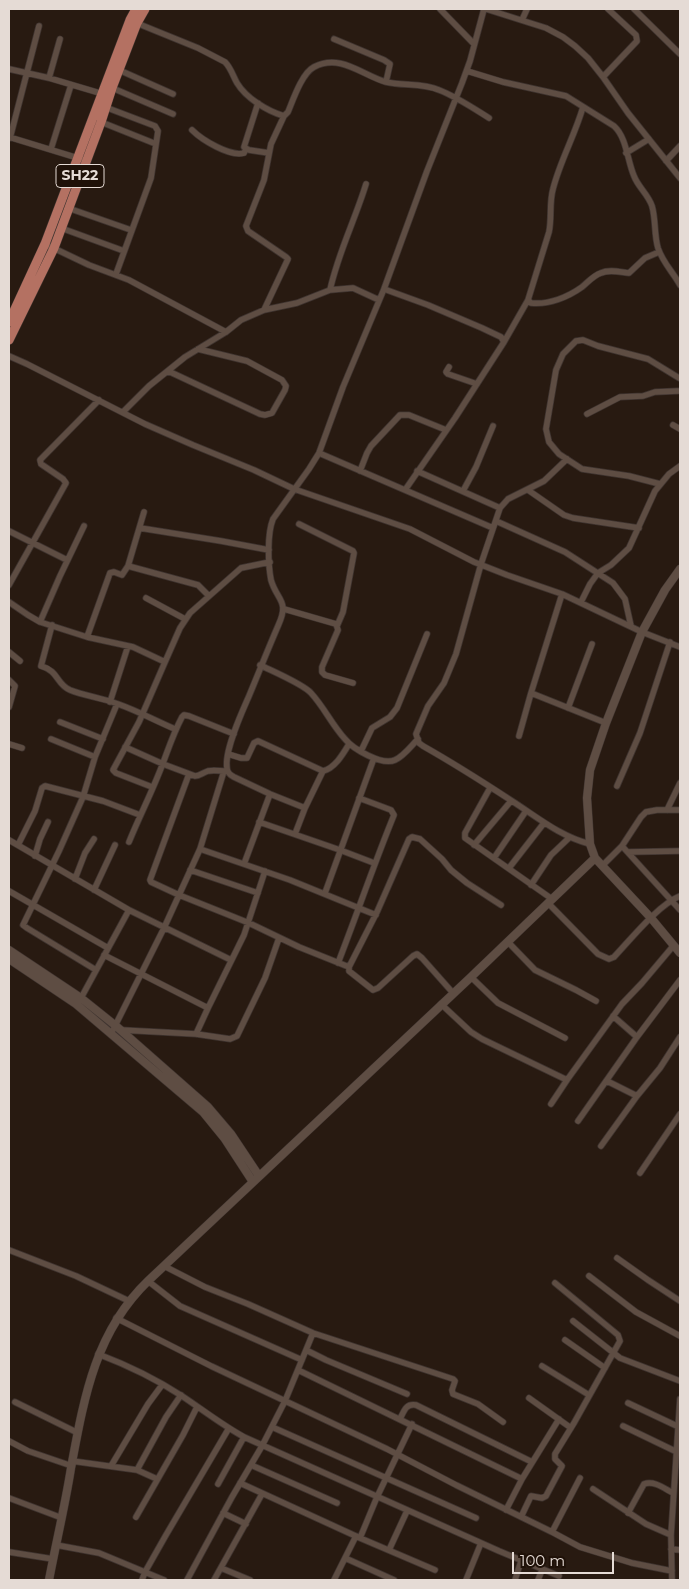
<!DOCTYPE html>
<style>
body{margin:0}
#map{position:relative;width:689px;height:1589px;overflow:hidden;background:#281a11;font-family:Montserrat,sans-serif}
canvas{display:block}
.frame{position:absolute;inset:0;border:10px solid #e5dbd5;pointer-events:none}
.scale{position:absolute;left:512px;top:1552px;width:102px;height:22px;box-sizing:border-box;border:2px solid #e5dbd5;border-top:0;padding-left:6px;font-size:15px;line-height:18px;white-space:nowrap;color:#e5dbd5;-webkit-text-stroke:4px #1f1108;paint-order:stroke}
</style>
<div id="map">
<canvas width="689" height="1589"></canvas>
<div class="frame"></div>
<div class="scale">100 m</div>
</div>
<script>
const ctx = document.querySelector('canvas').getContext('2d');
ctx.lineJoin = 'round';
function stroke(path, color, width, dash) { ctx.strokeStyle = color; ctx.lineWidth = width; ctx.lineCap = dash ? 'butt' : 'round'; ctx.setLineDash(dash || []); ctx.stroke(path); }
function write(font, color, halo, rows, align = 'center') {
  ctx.font = font + ' Montserrat,sans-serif'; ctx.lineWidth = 4.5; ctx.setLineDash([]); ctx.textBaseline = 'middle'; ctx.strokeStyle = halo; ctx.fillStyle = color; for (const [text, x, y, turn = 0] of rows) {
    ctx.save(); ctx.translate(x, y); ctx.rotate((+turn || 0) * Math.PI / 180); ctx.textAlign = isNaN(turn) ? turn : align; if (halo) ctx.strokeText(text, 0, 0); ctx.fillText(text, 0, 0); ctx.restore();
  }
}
const street = new Path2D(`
 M 440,9 L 474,44
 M 486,9 L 546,28 L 563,37 L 575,46 L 588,58 L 603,77 L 628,113 L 680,178
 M 634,9 L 680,54
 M 522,20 L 527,9
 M 134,22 L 198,48 L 225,62 C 231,68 233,76 237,83 C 246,98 267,111 284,116 L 288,112 C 293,100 302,73 314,67 C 341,53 363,76 386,82 C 403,86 423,83 439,90 C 457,97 473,108 489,118
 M 334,39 L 384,60 L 390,64 L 386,82
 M 9,69 L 49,78 L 103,94
 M 119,70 L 173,94
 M 467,71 L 503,82 L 566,96 L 614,126 C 627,138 627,160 634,176 C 638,187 648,194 652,206 C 656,220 654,235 658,248 C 663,263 673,272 680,285
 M 603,77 L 637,41 L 636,35 L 608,9
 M 49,78 L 60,39
 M 110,87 L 173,114
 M 258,103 L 244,147 L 249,150 L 269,153
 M 105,107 L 155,126 L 158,131 L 151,178 L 116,274
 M 583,107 C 575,135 560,161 553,189 C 549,203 552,218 549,232 L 528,300 L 531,303 C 549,305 568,297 582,287 C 588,282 594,275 601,273 C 609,269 620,272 629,273 L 645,258 L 659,252
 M 101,122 L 156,144
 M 192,130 C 202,140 230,157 244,153 L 246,149
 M 9,137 L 81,159
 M 10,138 L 39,26
 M 51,149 L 71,85
 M 626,153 L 649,139
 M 666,161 L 680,146
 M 68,208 L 131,230
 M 61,228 L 124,251
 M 45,244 L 89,265 L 129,280 L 226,332
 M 384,289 L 428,305 L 482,328 L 501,337 L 504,342 L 455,418 L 405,490
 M 330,290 L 353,288 L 379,300
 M 264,310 L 288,259 L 286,257 L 248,231 L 246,226 L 264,180 L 271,144 L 284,116
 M 504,342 L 528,300
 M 9,356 L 27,364 L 145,424 L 193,445 L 254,470 L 294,489 L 410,529 L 474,562 L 507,575 L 562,594 L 642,632 L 680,647
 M 449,367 L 446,372 L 448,374 L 477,384
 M 168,371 L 260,414 L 265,415 L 272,413 L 285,390 L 286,386 L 282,380 L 247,361 L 198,349
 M 123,412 L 149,386 L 185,357 L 226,332 L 241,320 L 264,310 L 297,303 L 330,290 C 338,253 355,220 366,184
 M 587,414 L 620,397 L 643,396 L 655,392 L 678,391
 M 673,425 L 680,429
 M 319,453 L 493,528
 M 567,459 L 544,481 L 508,499 L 500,508 L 481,564 L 456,654 L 444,683 L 428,706 L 416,734 L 419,743 L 423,746 C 453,763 483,782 512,801 C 537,817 561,837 590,844
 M 360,471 L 367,453 L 371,446 L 400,415 L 409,415 L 446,430
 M 417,471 L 500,508
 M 660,484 L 629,476 L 582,469 L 559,454 L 549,442 L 546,429 L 556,370 L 563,354 L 576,341 L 583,340 L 598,346 L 648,359 L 679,378
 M 528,490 L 564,515 L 573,518 L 639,528
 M 463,491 L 476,467 L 493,426
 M 496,521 L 565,552 L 613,583 L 625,599 L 631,626
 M 299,524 L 353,551 L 354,553 L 343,612 L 337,626
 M 140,528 L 221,541 L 269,550
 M 9,531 L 67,560
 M 128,566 L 198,585 L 209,596
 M 9,585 L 66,483 L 63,479 L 41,464 L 40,460 L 99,400
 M 146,598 L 185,619
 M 9,602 L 28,615 L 40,622 L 87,637 L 133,647 L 165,662 L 180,628 L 190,613 L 241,568 L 270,562
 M 581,602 L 590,584 L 598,573 L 611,565 L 629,548 L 655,491 L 669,474 L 680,466
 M 284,609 L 336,624 L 338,630 L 322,667 L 322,672 L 325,675 L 353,683
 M 40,622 L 60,576 L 84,526
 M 52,625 L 41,666 C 59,671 56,684 70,690 C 85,696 102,698 118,704 C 138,711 156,721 175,729
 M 87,637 L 110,573 L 114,572 L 122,575 L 128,566 L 144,512
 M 9,652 L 20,661
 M 260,665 C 272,671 303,684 311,693 C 324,707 332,725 345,739 C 353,749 382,766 395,760 C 404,756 411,746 418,739
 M 9,680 L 15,686 L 9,707
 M 531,693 L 606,723
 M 110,702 L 128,646
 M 568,708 L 592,644
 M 60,722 L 103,739
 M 519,736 L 531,693 L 562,594
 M 51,739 L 95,757
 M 9,744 L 22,748
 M 125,747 L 163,764 L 195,776 C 200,776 202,773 208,771 C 213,770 220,771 226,771
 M 361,751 L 372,728 L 390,717 L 397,708 L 427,634
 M 228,754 L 241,758 L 247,758 L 254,743 L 258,741 L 323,771 C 335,768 343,754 349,744
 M 189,774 L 150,880 L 151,882 L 179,895 L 249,923 L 299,947 L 349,967
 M 617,786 L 640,733 L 670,642
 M 152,787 L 116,773 L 113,770 L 139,722 L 165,662
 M 490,788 L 465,833 L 465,838 L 552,899
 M 305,808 L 270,794 L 234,777 C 230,775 227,773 227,768 C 224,751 242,712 249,696 C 259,672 268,649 278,626 C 290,600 277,601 271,580 C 268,564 267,534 273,519 L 309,469 L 319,453 L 343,387 L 384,289 L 427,171 L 462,83 L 470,61 L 484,9
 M 667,810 L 680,783
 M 259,822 L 340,850 L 374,863
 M 295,834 L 305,808 L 323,771
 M 9,840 L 129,910 L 231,960
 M 129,842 C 140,815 153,790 163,763 C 169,747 174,732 182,717 L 184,715 L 189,716 L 234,734
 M 18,845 L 35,811 L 42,788 L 45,786 L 103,801 L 140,815
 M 474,845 L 511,801
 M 622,846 L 680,910
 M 200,849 L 290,880 L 376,915
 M 628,852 L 680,851
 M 35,856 L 40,839 L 48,822
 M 494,858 L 526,811
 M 244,864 L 270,794
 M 602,866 L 622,846 L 641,817 L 646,812 L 657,810 L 680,810
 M 509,868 L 544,823
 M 190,870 L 258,893
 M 75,879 L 85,853 L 94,839
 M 531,885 L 551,855 L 570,837
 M 94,890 L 115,845
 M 9,891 L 108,948
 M 325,893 L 374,758
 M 548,903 L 598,954 L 609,959 L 614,957 C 631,939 658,905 680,896
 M 508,942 L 535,970 L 576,990 L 596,1001
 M 104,955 L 208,1008
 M 338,963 C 357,914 374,864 394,815 L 391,810 L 359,798
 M 96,970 L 27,928 L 23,925 L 59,851 L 83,797 L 95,757 L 117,704
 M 471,977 L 498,1003 L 565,1038
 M 453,993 L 422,958 L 417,954 L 413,956 L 378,988 L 373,990 L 349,971 L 349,967 L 377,912 L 409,839 L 412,837 L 420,839 L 442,859 L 451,870 L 467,883 L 501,905
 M 81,998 L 129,910
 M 441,1004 L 471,1032 L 482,1039 L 567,1080
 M 613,1016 L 637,1037
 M 121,1030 L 196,1034 L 230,1039 L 237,1036 L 265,978 L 279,938
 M 111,1034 L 164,928 L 200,849 L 224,771
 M 196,1034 L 208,1008 L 244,935 L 265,871
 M 607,1081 L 637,1096
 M 551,1104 L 567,1080 L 622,1004 L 642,983 L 674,945
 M 578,1121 L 637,1037 L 680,980
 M 601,1146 L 637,1096 L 660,1068 L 680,1037
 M 640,1173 L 680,1114
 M 9,1250 L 76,1276 L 129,1301
 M 617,1258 L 648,1280 L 680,1301
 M 164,1266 L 205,1287 L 248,1304 L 313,1333 L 453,1379 L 455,1381 L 452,1390 L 453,1394 L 478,1404 L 503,1422
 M 589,1276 L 636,1312 L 680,1336
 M 148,1281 L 180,1306 L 302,1360
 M 116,1318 L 211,1366 L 387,1449 L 456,1485 L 552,1532 L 580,1547 L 632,1563 L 672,1571
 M 573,1321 L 620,1358 L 680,1381
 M 565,1340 L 605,1368
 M 306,1350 L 326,1360 L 407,1394
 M 98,1354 C 127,1365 156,1379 182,1396 C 203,1410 222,1425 244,1437 L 499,1551 L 559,1576
 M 542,1366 L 589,1395
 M 298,1370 L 522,1479
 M 529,1398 L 571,1428
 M 15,1402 L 78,1433
 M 628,1403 L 679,1427
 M 400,1419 C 404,1411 406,1403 416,1405 L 532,1462
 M 623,1426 L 677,1452
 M 272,1427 L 476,1518
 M 9,1441 L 28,1451 L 72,1466
 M 72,1461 L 137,1470 L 157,1479
 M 251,1465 L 337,1503
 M 111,1466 L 148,1404 L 162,1385
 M 137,1470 L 166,1417 L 181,1395
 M 240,1483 L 360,1538 L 435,1570
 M 218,1484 L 244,1437
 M 593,1489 L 646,1524 L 671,1535
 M 9,1498 L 62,1518
 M 506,1510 L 522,1479 L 559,1419
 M 223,1513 L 246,1524
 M 628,1513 L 644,1484 C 654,1480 665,1489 673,1493
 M 136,1517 L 183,1435 L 197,1407
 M 521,1517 L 531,1496 L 542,1498 L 546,1496 L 562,1466 L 555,1459 L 555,1454 L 574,1423 L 620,1341 L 618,1335 L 555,1283
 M 552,1532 L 580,1478
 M 360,1538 L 377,1497 L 412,1424
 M 56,1545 L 99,1553 L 164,1580
 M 671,1549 L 680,1550
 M 389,1550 L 407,1511
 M 9,1552 L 53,1559
 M 345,1558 L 394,1580
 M 221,1568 L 250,1580
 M 142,1580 L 145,1572 L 166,1535 L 229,1428
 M 187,1580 L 232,1497 L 262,1446 L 285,1401 L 313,1333
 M 214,1580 L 262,1494
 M 334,1580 L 356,1536
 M 466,1580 L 481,1543
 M 515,1580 L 521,1561
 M 538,1580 L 542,1570
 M 672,1580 L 671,1535 L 680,1399`);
const secondary = new Path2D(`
 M 680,569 L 665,590 L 642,632 L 606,723 L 590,770 L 587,798 L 590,844 L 595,858 L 651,918 L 680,953
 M 9,950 L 81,998 L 116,1026 L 208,1107 L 231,1134 L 259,1176
 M 9,959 L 76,1004 L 203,1112 L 225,1139 L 253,1182
 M 49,1580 C 56,1543 65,1506 71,1468 C 84,1398 95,1332 148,1281 L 471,977 L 595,858`);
const primary = new Path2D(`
 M 9,322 L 45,244 L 130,20 L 136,9
 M 9,340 L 54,248 L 101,122 L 112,88 L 137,23 L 145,9`);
const shields = [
 [80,176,48]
];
const shieldNames = [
 ["SH22",80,176]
];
stroke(street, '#3f3430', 7);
stroke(secondary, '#3f3430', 9);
stroke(primary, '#3f3430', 10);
stroke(street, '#5e4d43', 5.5);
stroke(secondary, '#5e4d43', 8);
stroke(primary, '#b47162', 9);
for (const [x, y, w] of shields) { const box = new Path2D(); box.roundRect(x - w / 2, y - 11.5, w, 23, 4); ctx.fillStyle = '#1f1108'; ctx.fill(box); stroke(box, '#e5dbd5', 1); }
write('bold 14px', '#e5dbd5', null, shieldNames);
</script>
